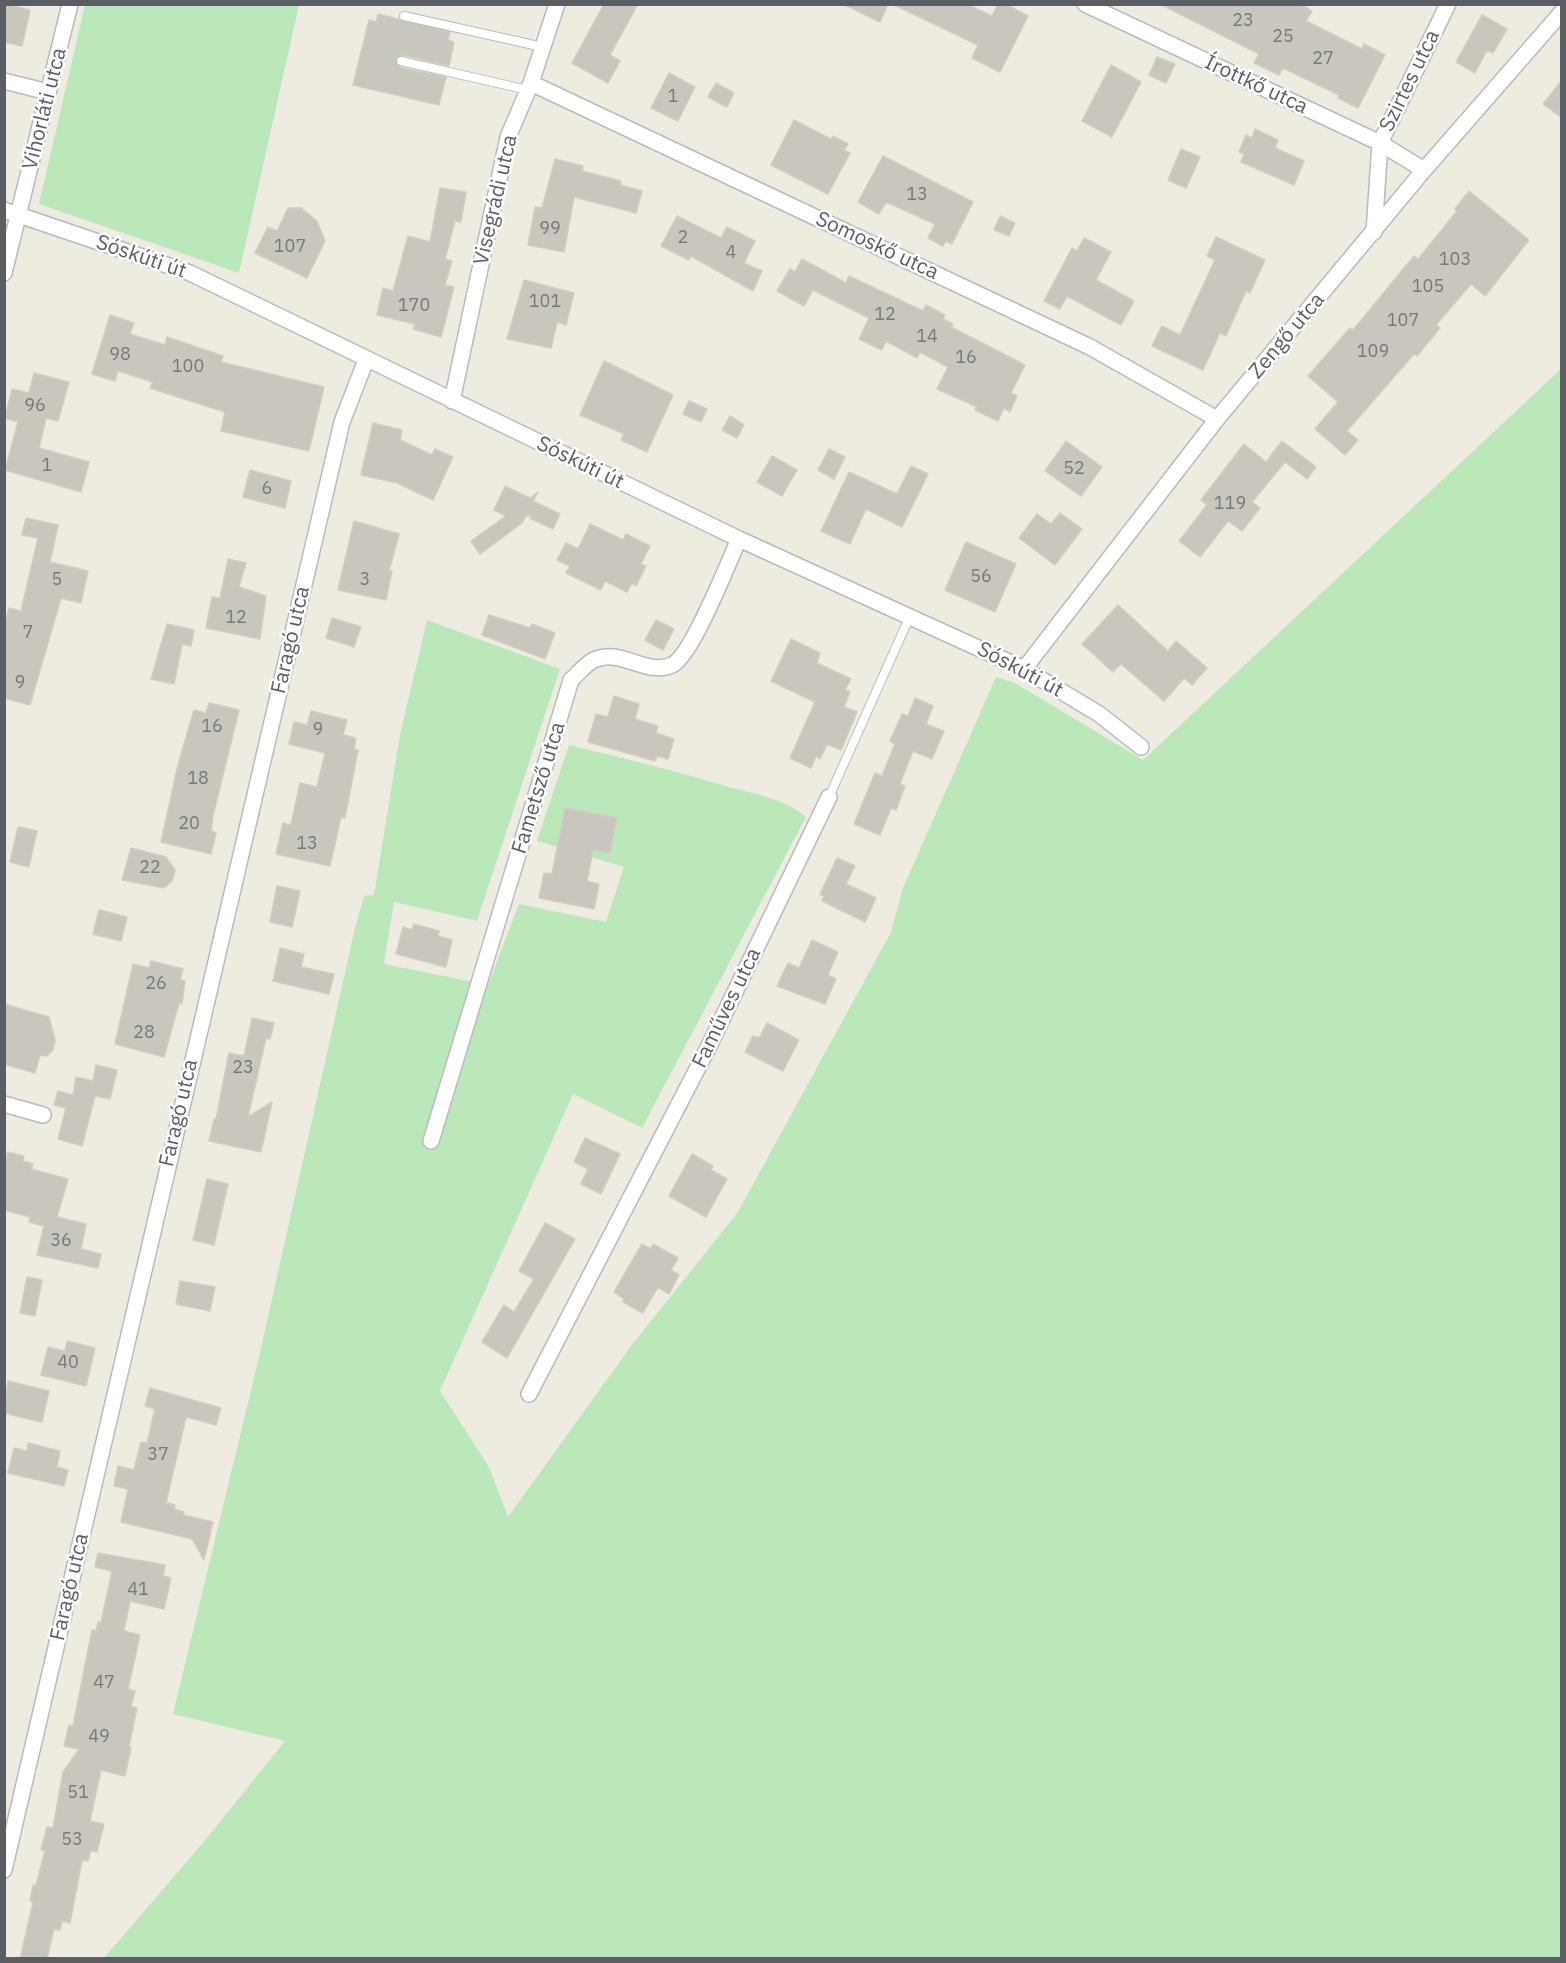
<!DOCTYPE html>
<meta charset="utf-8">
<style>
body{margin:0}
#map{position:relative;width:1566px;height:1963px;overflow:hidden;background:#eeebe1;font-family:"IBM Plex Sans",sans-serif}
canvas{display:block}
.frame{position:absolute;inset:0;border:6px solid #5a5e63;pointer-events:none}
</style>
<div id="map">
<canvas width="1566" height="1963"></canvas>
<div class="frame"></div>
</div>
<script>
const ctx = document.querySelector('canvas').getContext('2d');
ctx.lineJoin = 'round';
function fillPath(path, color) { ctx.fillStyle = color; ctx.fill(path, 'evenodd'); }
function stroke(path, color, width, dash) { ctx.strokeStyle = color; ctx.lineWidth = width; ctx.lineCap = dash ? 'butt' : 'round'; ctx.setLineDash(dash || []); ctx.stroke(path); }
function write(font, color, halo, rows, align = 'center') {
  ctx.font = font + ' "IBM Plex Sans",sans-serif'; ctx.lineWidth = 5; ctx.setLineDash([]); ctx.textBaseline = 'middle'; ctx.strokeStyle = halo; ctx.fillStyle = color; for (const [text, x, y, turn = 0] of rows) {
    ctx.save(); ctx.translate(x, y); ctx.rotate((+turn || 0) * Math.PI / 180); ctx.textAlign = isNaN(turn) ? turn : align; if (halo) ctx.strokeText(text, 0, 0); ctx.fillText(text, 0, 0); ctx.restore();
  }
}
const green = new Path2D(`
 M 85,5 L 299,5 L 239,273 L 39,204 Z
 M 1561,369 L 1561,1958 L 104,1958 L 202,1844 L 285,1741 L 173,1714 L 259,1357 L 355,928 L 364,896 L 374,895 L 400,735 L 427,620 L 560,669 L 477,921 L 394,902 L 384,964 L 488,985 L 519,904 L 606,922 L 624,867 L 537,841 L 569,745 C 623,758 676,771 729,787 C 755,794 785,799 806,817 L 642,1128 L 573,1094 L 440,1391 L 489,1467 L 508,1517 L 631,1346 L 738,1212 L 891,932 L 903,888 L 996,677 L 1015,683 L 1143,760 Z`);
const building = new Path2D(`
 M 5,4 L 30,10 L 22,46 L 4,42 Z
 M 604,4 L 638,4 L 610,55 L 620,61 L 608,83 L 572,63 Z
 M 843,4 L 888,4 L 880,22 Z
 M 892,4 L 966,4 L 992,16 L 998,4 L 1005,4 L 1028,16 L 1000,72 L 972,58 L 978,45 Z
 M 1160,4 L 1300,4 L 1312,11 L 1306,21 L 1362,49 L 1364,44 L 1385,55 L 1358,108 L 1338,98 L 1339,95 L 1283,68 L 1279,75 L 1254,63 L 1259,54 Z
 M 378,14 L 450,32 L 448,40 L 454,42 L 449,66 L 402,55 L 395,60 L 400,67 L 446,77 L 439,105 L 353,85 L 369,20 L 376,22 Z
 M 1482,15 L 1507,29 L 1493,53 L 1487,50 L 1475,73 L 1456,62 Z
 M 1157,57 L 1175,64 L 1166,83 L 1149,75 Z
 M 1111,65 L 1141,82 L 1112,137 L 1082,121 Z
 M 669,73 L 695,87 L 678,121 L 651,108 Z
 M 1562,80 L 1562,118 L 1543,104 Z
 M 716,83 L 734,93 L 727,107 L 708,97 Z
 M 794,120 L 831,139 L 833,136 L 848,144 L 844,150 L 850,153 L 828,194 L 771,165 Z
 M 1255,129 L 1278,140 L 1275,148 L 1304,161 L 1294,185 L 1241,162 L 1244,154 L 1239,152 L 1246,135 L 1252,138 Z
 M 1181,149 L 1200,157 L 1186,188 L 1168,180 Z
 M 883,156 L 973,202 L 952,244 L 946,241 L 943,246 L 928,238 L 935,224 L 886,202 L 879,214 L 858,202 Z
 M 555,159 L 583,166 L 582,171 L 621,181 L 620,185 L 642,191 L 636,213 L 574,197 L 564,252 L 528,245 L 535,207 L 542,208 Z
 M 440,188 L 466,192 L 461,222 L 455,221 L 445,259 L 452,261 L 445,285 L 454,287 L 441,337 L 413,329 L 415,324 L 377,315 L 383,288 L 393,291 L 408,236 L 430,242 Z
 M 1469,191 L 1529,240 L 1485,296 L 1471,284 L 1436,325 L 1440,328 L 1417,356 L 1414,354 L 1347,431 L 1358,440 L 1345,455 L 1315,429 L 1338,402 L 1308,376 L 1350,328 L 1353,330 L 1414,256 L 1418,259 L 1457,211 L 1455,209 Z
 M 288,208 L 301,208 L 317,221 L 325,241 L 307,278 L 255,253 L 268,227 L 277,231 Z
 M 677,216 L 721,238 L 727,227 L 755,241 L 744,263 L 762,271 L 753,291 L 691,256 L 689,260 L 661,246 Z
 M 1000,216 L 1015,223 L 1009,236 L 994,230 Z
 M 1216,237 L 1265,260 L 1250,293 L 1246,291 L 1226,336 L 1220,333 L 1203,370 L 1152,346 L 1162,326 L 1180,335 L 1215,260 L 1207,256 Z
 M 1084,238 L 1111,252 L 1096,280 L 1134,301 L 1121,325 L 1067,296 L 1060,309 L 1044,301 L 1072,248 L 1077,251 Z
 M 802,259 L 846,283 L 849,276 L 923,311 L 926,305 L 945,315 L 943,319 L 953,324 L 951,327 L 1025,365 L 1011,393 L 1017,396 L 1010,412 L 1004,408 L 998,421 L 975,410 L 977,407 L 937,389 L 948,367 L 920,352 L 917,358 L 886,341 L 882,350 L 859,339 L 869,318 L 813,290 L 804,306 L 777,291 L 790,269 L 795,272 Z
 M 524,280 L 574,293 L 566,325 L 557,322 L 551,348 L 507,339 Z
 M 110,315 L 134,323 L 130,334 L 165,345 L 167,337 L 223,356 L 221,362 L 324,387 L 309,451 L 221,431 L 225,412 L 150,388 L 153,382 L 118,371 L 115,381 L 92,374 Z
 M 604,361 L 673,395 L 647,452 L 621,440 L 624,434 L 580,415 Z
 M 34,373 L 69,382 L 58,421 L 46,418 L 39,448 L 89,462 L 81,492 L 5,470 L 18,422 L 5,418 L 12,389 L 29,393 Z
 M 689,401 L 707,409 L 701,422 L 683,414 Z
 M 730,416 L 744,425 L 737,438 L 722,430 Z
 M 373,423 L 402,430 L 400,440 L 432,455 L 435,449 L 453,457 L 433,500 L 397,483 L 361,475 Z
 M 1066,441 L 1102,467 L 1081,496 L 1045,471 Z
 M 1282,441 L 1316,467 L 1307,479 L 1285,462 L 1252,502 L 1260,508 L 1242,531 L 1228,521 L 1200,557 L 1179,541 L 1207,505 L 1201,500 L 1244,444 L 1266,462 Z
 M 829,449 L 845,457 L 834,479 L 818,470 Z
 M 772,456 L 797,470 L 782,496 L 757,482 Z
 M 911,466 L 928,474 L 902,527 L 866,509 L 850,544 L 821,531 L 849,472 L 897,494 Z
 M 250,470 L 291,481 L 285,508 L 243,497 Z
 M 505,486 L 530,498 L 538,492 L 533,501 L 560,514 L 553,529 L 530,518 L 531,515 L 526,516 L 522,523 L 480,554 L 471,541 L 506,516 L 494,510 Z
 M 1060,513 L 1082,529 L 1055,565 L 1019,538 L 1037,514 L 1051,524 Z
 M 26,518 L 58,525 L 50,562 L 88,571 L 81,603 L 61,598 L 30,705 L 4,698 L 4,626 L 9,608 L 21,611 L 38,538 L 22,535 Z
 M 354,521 L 399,534 L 389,571 L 392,571 L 386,600 L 338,590 Z
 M 590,524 L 623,540 L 626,534 L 650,546 L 641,564 L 646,566 L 636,586 L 632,583 L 627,592 L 605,581 L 601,590 L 566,573 L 570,566 L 557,560 L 566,543 L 578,549 Z
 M 966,542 L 1016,564 L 995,612 L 945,590 Z
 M 228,559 L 246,563 L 239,587 L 266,596 L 260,639 L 206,628 L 212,597 L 220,598 Z
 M 1118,605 L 1168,651 L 1176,641 L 1207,668 L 1192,685 L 1184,678 L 1164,701 L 1121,664 L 1113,672 L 1082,644 Z
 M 489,615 L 530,628 L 532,624 L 555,633 L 545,659 L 482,635 Z
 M 332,618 L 361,627 L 354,647 L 326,638 Z
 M 656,620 L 674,629 L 663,650 L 645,640 Z
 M 167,624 L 194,630 L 191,646 L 182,644 L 174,684 L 151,679 Z
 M 791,639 L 820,653 L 817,663 L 851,679 L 845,690 L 850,692 L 844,707 L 857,712 L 841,750 L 827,744 L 820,759 L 816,756 L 811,768 L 790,758 L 815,702 L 771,681 Z
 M 614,696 L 639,704 L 635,719 L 658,726 L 656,733 L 674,739 L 668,759 L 657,756 L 655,761 L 588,742 L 596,714 L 608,717 Z
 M 915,698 L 933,706 L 926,724 L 944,731 L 932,759 L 913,751 L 900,784 L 905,786 L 896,810 L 891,808 L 880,835 L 854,824 L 875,773 L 882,776 L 895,744 L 890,741 L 902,714 L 908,716 Z
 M 209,703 L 239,710 L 213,816 L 211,831 L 216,833 L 211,854 L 161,842 L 178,765 L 194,710 L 206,713 Z
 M 311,711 L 347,720 L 343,735 L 356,738 L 354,749 L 358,750 L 345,818 L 341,817 L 330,866 L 276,854 L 283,823 L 291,825 L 300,783 L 317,787 L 325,753 L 289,744 L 294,722 L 307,725 Z
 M 565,808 L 617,818 L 610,853 L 593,850 L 587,881 L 599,884 L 594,909 L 539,898 L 544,873 L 552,874 Z
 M 18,827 L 37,831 L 29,867 L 10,862 Z
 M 131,848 L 166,857 L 175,870 L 172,881 L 164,888 L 122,880 Z
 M 837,858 L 855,866 L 846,884 L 876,898 L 865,922 L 822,901 L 824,896 L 820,894 Z
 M 277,886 L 300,891 L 292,927 L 270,922 Z
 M 99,910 L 127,917 L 121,941 L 93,934 Z
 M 414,924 L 439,931 L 438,936 L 452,940 L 446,967 L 396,954 L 403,927 L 412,930 Z
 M 812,940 L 838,952 L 828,975 L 836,979 L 825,1004 L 777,986 L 788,963 L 799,968 Z
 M 280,948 L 304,954 L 301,967 L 334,974 L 329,994 L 273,981 Z
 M 151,961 L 183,969 L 180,980 L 185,981 L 182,1004 L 179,1003 L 164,1057 L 115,1044 L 133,964 L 149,968 Z
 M 4,1004 L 49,1017 L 55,1040 L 53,1050 L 47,1056 L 40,1055 L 35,1073 L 4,1064 Z
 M 252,1018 L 274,1023 L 270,1039 L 266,1038 L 248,1117 L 272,1102 L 261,1152 L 209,1141 L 214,1119 L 216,1119 L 229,1053 L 244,1056 Z
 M 767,1023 L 799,1040 L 783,1071 L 745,1052 L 753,1036 L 759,1038 Z
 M 96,1065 L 117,1070 L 110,1099 L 95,1096 L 82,1146 L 58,1139 L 66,1108 L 54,1105 L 58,1091 L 73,1095 L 76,1077 L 93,1081 Z
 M 585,1138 L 620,1154 L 601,1194 L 581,1184 L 588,1169 L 574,1162 Z
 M 8,1152 L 24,1156 L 23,1161 L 33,1164 L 31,1169 L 68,1179 L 57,1217 L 86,1224 L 81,1249 L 101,1254 L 98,1268 L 37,1255 L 44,1226 L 29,1222 L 30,1217 L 4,1210 L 4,1162 Z
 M 692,1154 L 713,1166 L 711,1170 L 727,1179 L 706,1217 L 669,1196 Z
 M 207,1179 L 228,1184 L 214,1245 L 193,1240 Z
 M 545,1223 L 575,1239 L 507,1358 L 482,1342 L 504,1305 L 514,1312 L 534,1279 L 519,1271 Z
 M 642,1244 L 651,1249 L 653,1244 L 678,1258 L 671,1270 L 679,1275 L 669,1294 L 658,1287 L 643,1313 L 623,1302 L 624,1299 L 614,1292 Z
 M 27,1277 L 42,1280 L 35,1316 L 20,1313 Z
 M 180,1281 L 215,1287 L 210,1311 L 176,1304 Z
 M 67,1341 L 95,1348 L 86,1386 L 41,1375 L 48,1347 L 65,1351 Z
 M 8,1381 L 49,1391 L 42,1422 L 4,1413 Z
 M 150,1388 L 221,1408 L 216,1425 L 186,1417 L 166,1503 L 175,1505 L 174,1509 L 184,1512 L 183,1515 L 213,1522 L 204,1560 L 192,1539 L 121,1522 L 128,1489 L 114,1486 L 118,1466 L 134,1470 L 141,1442 L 147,1443 L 155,1409 L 145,1406 Z
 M 28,1443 L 60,1451 L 57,1467 L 68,1470 L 64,1486 L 8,1473 L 14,1448 L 27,1451 Z
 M 98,1553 L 165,1565 L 163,1576 L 171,1578 L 164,1609 L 130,1601 L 124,1631 L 140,1635 L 128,1689 L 135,1691 L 131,1707 L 137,1708 L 129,1746 L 131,1747 L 125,1776 L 101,1770 L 90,1821 L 104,1824 L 97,1852 L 91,1850 L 88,1861 L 82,1860 L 70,1923 L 62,1921 L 60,1930 L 54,1929 L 47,1959 L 20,1959 L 33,1902 L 30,1901 L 33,1885 L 36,1885 L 45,1851 L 41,1850 L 47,1827 L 53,1828 L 63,1772 L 79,1749 L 64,1746 L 69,1725 L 73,1726 L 92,1630 L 96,1631 L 98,1622 L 101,1623 L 112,1571 L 95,1567 Z`);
const lane = new Path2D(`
 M 404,16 L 543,47
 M 401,61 L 528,90
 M 829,797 L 910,616`);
const street = new Path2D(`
 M 1085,4 L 1380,143 L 1424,170
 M 4,81 L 48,92
 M 531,83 L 1090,347 L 1217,419
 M 4,210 L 190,273 L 739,539 L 1024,669 L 1099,714 L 1141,747
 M 1374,232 L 1380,143 L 1448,4
 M 4,273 L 70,4
 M 452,401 L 508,137 L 531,83 L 557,4
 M 1024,669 L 1217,419 L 1424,170 L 1562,12
 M 4,1104 L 43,1115
 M 431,1141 L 571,680 C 578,674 587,662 596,659 C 622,649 646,676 672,665 C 692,656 728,563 739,539
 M 529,1394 L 708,1048 L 829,797
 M 4,1870 L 342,422 L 366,360`);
const numberNames = [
 ["23",1243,21],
 ["25",1283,37],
 ["27",1323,59],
 ["1",673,97],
 ["13",917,195],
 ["99",550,229],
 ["2",683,238],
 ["107",290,247],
 ["4",731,253],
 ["103",1455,260],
 ["105",1428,287],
 ["101",545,302],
 ["170",414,306],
 ["12",885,315],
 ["107",1403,321],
 ["14",927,337],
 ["109",1373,352],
 ["98",120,355],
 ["16",966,358],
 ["100",188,367],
 ["96",35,406],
 ["1",47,466],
 ["52",1074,469],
 ["6",267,489],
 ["119",1230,504],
 ["56",981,577],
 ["5",57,580],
 ["3",365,580],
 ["12",236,618],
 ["7",28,633],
 ["9",20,683],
 ["16",212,727],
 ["9",318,730],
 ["18",198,779],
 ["20",189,824],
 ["13",307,844],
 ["22",150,868],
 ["26",156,984],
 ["28",144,1033],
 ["23",243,1068],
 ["36",61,1241],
 ["40",68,1363],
 ["37",158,1455],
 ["41",138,1590],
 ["47",104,1683],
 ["49",99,1737],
 ["51",78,1793],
 ["53",72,1840]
];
const streetNames = [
 ["Szirtes utca",1410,81,-64],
 ["Írottkő utca",1256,85,25],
 ["Vihorláti utca",45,109,-76],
 ["Visegrádi utca",496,200,-77],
 ["Somoskő utca",877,246,25],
 ["Sóskúti út",141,257,19],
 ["Zengő utca",1287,336,-50],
 ["Sóskúti út",580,463,26],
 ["Faragó utca",291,640,-77],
 ["Sóskúti út",1020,670,28],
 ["Fametsző utca",539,788,-73],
 ["Faműves utca",727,1008,-64],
 ["Faragó utca",179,1113,-77],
 ["Faragó utca",70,1587,-77]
];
fillPath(green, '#bbe8bb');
fillPath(building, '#c9c6be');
stroke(building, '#d3cdbf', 1.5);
stroke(lane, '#b7babf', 10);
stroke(street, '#b7babf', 18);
stroke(lane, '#fff', 8);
stroke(street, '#fff', 15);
write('18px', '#76787a', null, numberNames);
write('21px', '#5a5e63', '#fff', streetNames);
</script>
